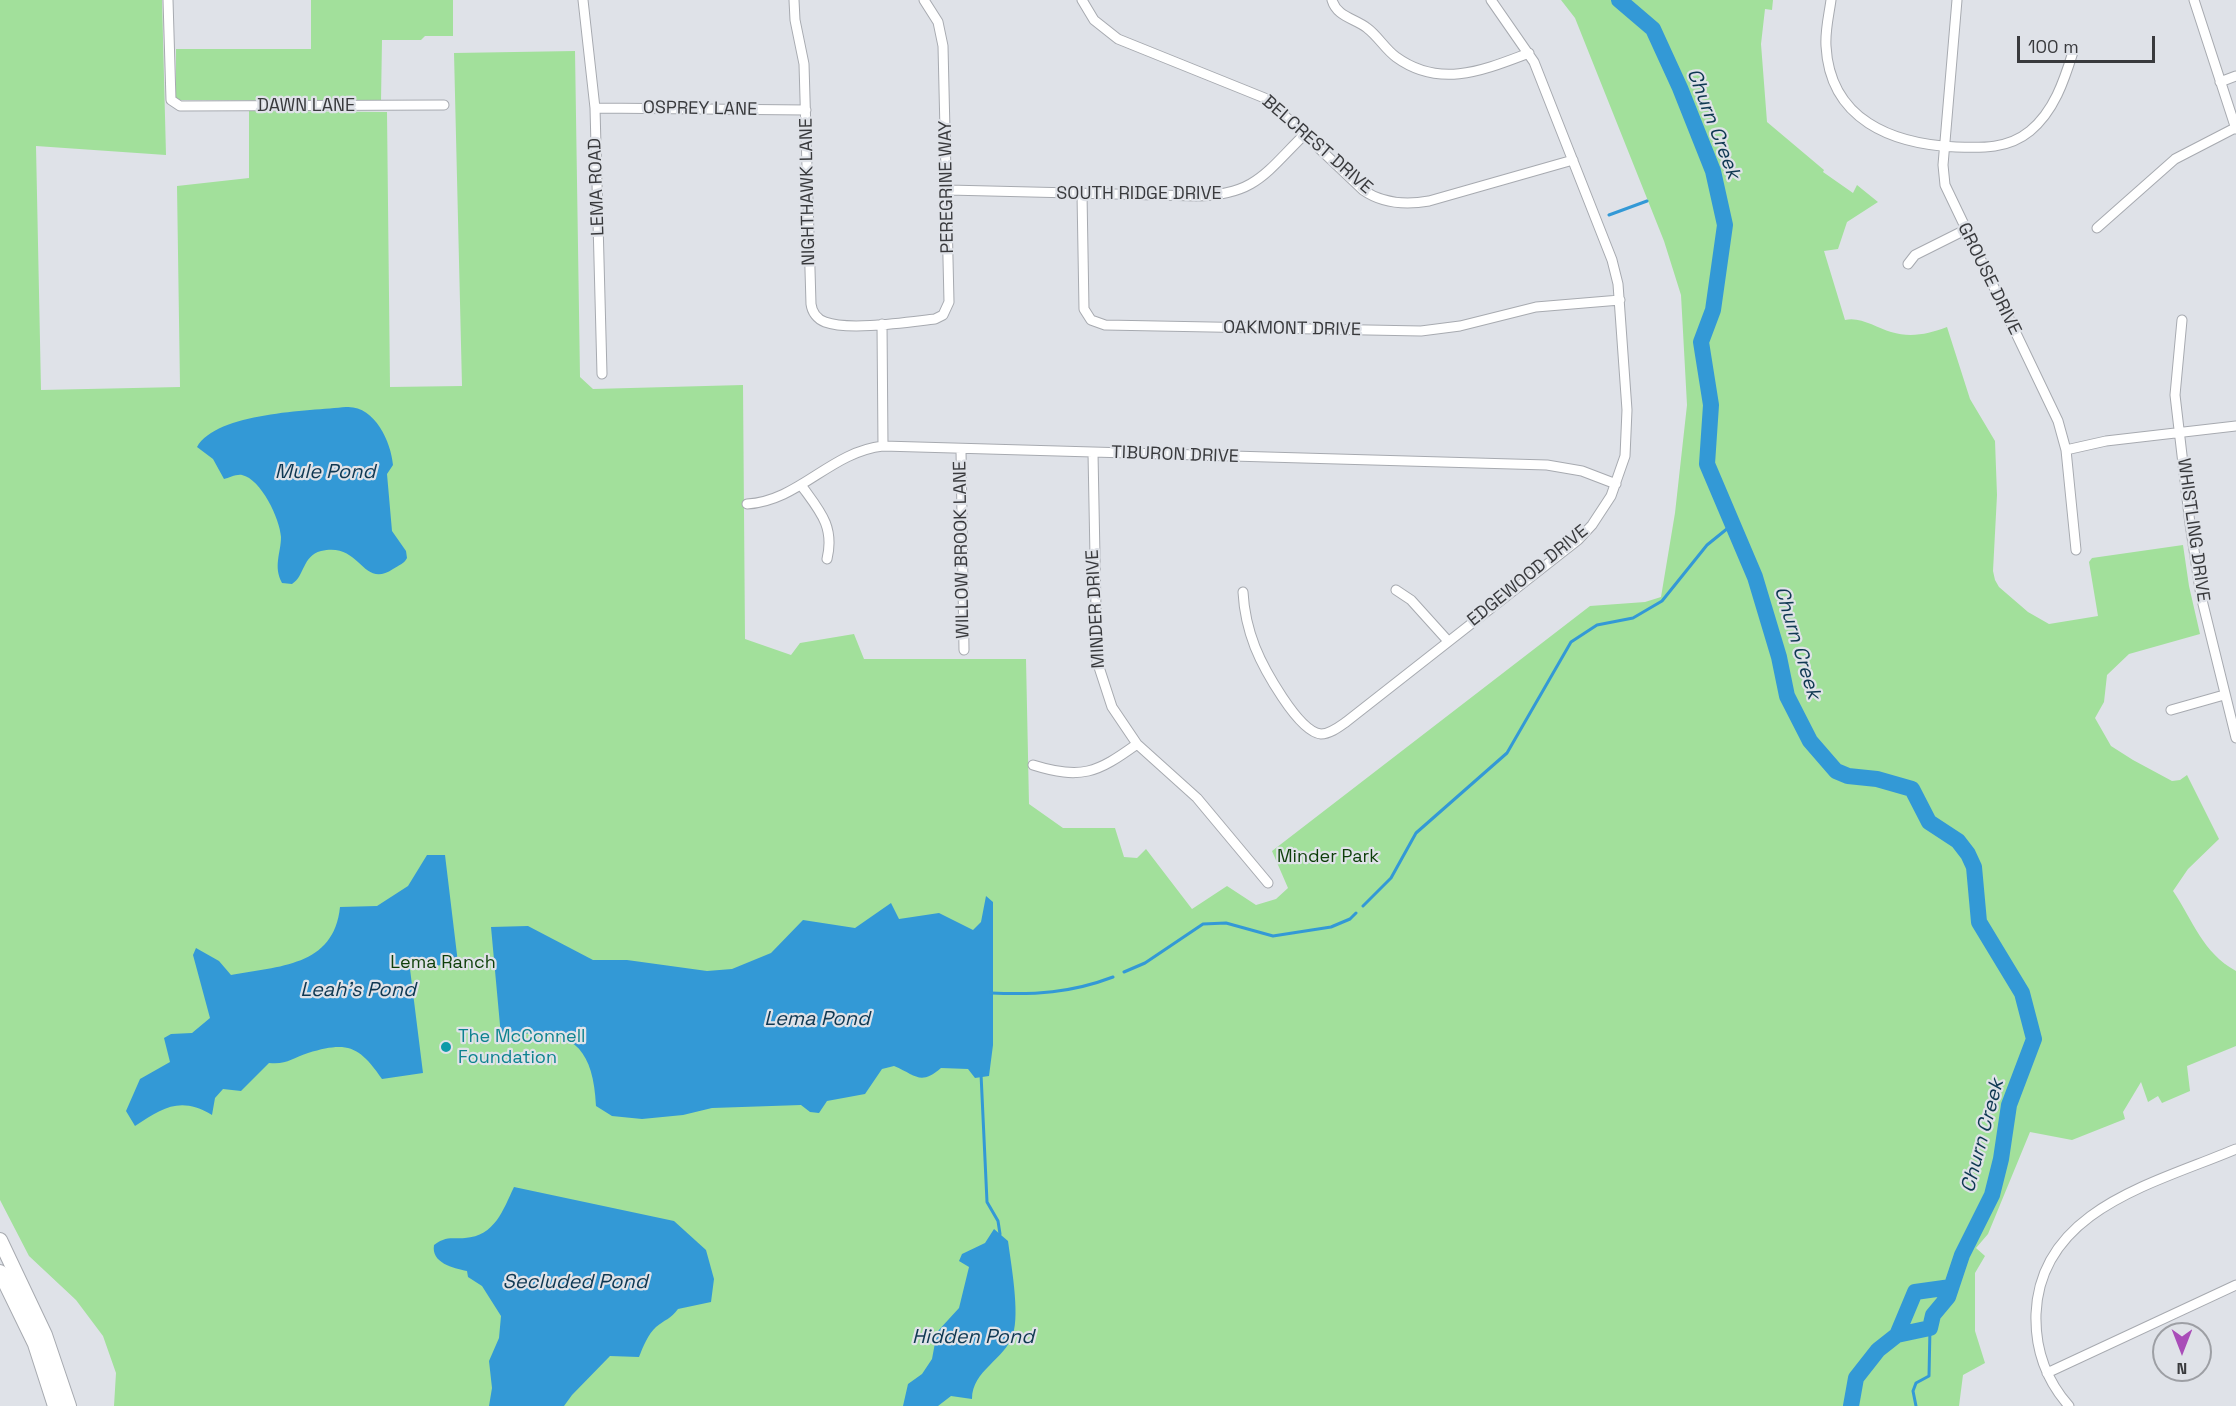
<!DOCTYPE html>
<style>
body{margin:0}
#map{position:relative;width:2236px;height:1406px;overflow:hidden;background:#dfe2e8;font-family:"Space Grotesk",sans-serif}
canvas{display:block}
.north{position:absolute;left:2152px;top:1322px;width:60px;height:60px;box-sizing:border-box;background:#dfe2e8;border:2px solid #9d9fa4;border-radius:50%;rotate:180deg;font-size:16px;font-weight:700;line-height:24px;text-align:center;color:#393a3d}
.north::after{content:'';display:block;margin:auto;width:21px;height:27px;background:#a94db8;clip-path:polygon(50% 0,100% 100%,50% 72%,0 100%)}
.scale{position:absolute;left:2017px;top:36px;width:138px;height:27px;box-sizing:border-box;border:3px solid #393a3d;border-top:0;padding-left:8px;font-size:18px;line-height:21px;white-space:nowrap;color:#393a3d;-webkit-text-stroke:4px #dfe2e8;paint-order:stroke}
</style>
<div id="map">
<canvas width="2236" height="1406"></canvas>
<div class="north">N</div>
<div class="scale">100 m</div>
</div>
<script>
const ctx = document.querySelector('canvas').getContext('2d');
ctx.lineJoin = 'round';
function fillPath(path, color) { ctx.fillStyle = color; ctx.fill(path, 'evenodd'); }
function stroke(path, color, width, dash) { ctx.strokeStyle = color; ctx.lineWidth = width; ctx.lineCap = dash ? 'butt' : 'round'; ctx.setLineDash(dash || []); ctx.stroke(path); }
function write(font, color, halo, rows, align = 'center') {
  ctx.font = font + ' "Space Grotesk",sans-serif'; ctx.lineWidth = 4.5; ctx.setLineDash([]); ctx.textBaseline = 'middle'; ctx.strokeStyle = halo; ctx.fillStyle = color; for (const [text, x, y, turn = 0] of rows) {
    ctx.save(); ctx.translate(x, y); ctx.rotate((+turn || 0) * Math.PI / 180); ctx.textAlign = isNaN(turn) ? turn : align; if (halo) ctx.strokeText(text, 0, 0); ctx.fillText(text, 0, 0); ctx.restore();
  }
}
const green = new Path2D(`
 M 0,0 L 162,0 L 166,155 L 36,146 L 41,390 L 180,387 L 177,186 L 249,178 L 249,111 L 387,112 L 390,387 L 462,386 L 454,53 L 575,51 L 580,377 L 593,389 L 743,385 L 745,639 L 791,655 L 800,643 L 854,634 L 864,659 L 1026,659 L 1029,804 L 1063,828 L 1115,828 L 1124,857 L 1137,858 L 1146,849 L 1192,909 L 1227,886 L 1256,905 L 1276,899 L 1288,888 L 1272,851 L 1590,606 L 1645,602 L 1661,597 L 1675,513 L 1687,405 L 1681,295 L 1664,241 L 1575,18 L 1561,0 L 1773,0 L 1772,10 L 1765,9 L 1761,44 L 1767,122 L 1824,170 L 1823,172 L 1853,193 L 1857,185 L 1878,202 L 1847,222 L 1838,249 L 1824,251 L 1845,320 C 1860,316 1877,328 1891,332 C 1911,338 1928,334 1947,327 L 1970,399 L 1995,441 L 1997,495 L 1993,571 L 1995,580 L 1999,587 L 2028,612 L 2049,624 L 2098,616 L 2089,562 L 2092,558 L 2183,545 L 2189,586 L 2200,634 L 2129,654 L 2107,675 L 2104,702 L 2095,718 L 2111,746 L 2133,760 L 2172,781 L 2180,780 L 2187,775 L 2219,839 L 2188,869 L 2173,891 C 2194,922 2202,952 2236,971 L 2236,1046 L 2187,1066 L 2190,1091 L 2162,1103 L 2158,1096 L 2148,1102 L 2141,1082 L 2123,1112 L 2125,1119 L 2072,1140 L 2030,1132 L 1988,1234 L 1976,1248 L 1985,1256 L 1975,1273 L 1975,1331 L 1985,1363 L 1963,1375 L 1959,1406 L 114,1406 L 116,1373 L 103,1336 L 76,1300 L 29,1256 L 0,1200 Z
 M 311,0 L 453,0 L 453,36 L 425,36 L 421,40 L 382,40 L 381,101 L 176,100 L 176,49 L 311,49 Z`);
const water = new Path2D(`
 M 346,407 C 374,405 391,441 393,465 L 387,474 L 392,531 L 406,551 L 407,558 C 404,564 399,565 393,569 C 362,590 361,541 321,551 C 302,556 305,576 292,584 L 282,583 C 273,566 281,553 281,537 C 280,519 261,479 242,475 C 236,474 229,478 224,479 L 213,459 L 197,447 C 217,412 309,411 346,407 Z
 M 427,855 L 445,855 L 458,963 L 410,969 L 423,1073 L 382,1079 C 359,1046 348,1041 308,1053 C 292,1058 287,1065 269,1063 L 241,1091 L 223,1089 L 215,1098 L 212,1115 C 180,1096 163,1108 135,1126 L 126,1111 L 140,1079 L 170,1062 L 164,1038 L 171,1034 L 192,1033 L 210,1018 L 193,955 L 196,948 L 219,961 L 231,975 C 278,966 334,967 340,907 L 377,906 L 408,886 Z
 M 986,896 L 993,902 L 993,1045 L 989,1076 L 975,1078 L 968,1069 L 941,1068 C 920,1086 916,1075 894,1066 L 882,1069 L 865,1094 L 827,1101 L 819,1113 L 810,1112 L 801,1105 L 712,1108 L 683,1115 L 642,1119 L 612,1116 L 596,1106 C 593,1037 563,1027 501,1036 L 491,927 L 528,926 L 593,960 L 627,960 L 707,971 L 732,969 L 771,953 L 803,920 L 855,928 L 891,903 L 899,919 L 939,913 L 973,930 L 981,922 Z
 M 514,1187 L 674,1221 L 706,1250 L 714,1279 L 711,1302 L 678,1309 C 671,1319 664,1320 656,1327 C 648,1334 643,1347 639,1357 L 610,1356 L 572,1395 L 564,1406 L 489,1406 L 492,1388 L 489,1361 L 499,1338 L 501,1316 L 482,1286 L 468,1277 L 467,1271 C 453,1268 431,1263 434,1245 C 446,1236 451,1239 465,1238 C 495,1236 503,1210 514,1187 Z
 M 994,1229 L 1008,1241 C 1011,1264 1020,1313 1013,1334 C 1005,1360 972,1370 972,1399 L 951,1396 L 938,1406 L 903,1406 L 908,1384 L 922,1374 L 932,1359 L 937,1332 L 959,1308 L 969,1267 L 959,1261 L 962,1254 L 985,1243 Z`);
const stream = new Path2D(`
 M 1609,215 L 1647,201
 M 1363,906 L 1391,878 L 1416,833 L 1507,753 L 1571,642 L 1597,625 L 1633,618 L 1662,601 L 1707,545 L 1733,524
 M 1124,972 L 1145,963 L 1203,924 L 1226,923 L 1273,936 L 1331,927 L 1350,919 L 1356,913
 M 991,993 C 1034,995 1071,993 1113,977
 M 981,1074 L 987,1202 L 998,1221 L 1000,1234
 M 1916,1406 L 1913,1391 L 1916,1383 L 1929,1376 L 1930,1328`);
const river = new Path2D(`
 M 1619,0 L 1653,29 L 1680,88 L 1713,171 L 1725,225 L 1713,310 L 1701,342 L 1711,405 L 1707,464 L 1755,577 L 1779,657 L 1787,696 L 1810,741 L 1836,771 L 1848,776 L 1877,779 L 1912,789 L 1929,822 L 1958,841 L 1968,854 L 1974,867 L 1979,922 L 2022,993 L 2034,1039 L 2009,1105 L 2001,1159 L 1992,1195 L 1962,1255 L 1948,1297 L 1933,1315 L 1930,1328 L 1897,1335
 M 1851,1406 L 1856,1378 L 1878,1350 L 1897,1335 L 1915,1292 L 1951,1287`);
const minor = new Path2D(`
 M 168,0 L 171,100 L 180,106 L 444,105
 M 583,0 L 595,108 L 602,374
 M 794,0 L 795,20 L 804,64 L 811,304 C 812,312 817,319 825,322 C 849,331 908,322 935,319 L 943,315 L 949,302 L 943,46 L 938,22 L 924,0
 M 1082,0 L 1094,20 L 1118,39 L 1267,99 L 1363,190 C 1383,204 1406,205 1429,201 L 1573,160
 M 1332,0 C 1337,17 1354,18 1367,28 C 1378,36 1385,49 1396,57 C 1440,89 1484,70 1529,53
 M 1831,0 C 1829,15 1825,30 1826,46 C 1830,120 1892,144 1956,147 C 1982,148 2008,149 2030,131 C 2054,111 2064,81 2073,52
 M 1957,0 L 1943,165 L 1945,185 L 2058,421 L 2066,450 L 2076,550
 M 2194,0 L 2236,129
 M 2220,82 L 2236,76
 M 595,108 L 806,110
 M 948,190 L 1197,196 C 1256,195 1266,172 1306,133
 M 1082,194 L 1084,309 L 1091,320 L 1105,325 L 1421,331 L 1460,326 L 1536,307 L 1620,300
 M 2097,228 L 2175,159 L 2235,128
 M 1908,264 L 1915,255 L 1965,230
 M 2182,320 L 2175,395 L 2190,524 L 2201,596 L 2236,738
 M 882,324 L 883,446
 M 961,450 L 964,650
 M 2066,450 L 2106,441 L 2236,426
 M 1093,453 L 1097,661 L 1112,707 L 1137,744 L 1197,798 L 1268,883
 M 801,485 C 819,510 835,526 827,559
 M 747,504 C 799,501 830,452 883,446 L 1547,465 L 1582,471 L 1616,484
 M 1396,590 L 1411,600 L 1448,641
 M 1243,592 C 1244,611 1248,629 1255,647 C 1263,667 1298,732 1321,734 C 1330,734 1339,727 1346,722 L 1578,540 L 1592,525 L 1611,496 L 1625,456 L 1627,410 L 1618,284 L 1612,260 L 1534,62 L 1491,0
 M 2171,710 L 2224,695
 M 1033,765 C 1081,780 1097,773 1137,744
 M 2047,1373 L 2236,1285
 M 2069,1406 C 2046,1380 2035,1349 2036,1314 C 2040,1209 2156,1183 2236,1149`);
const secondary = new Path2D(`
 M 0,1240 L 45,1335 L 69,1406
 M 0,1272 L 35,1344 L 55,1406`);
const markers = [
 [446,1047,6,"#0f9aa8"]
];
const streetNames = [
 ["DAWN LANE",306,106],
 ["OSPREY LANE",700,109,1],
 ["BELCREST DRIVE",1317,145,41],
 ["LEMA ROAD",597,187,-92],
 ["PEREGRINE WAY",947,187,-91],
 ["NIGHTHAWK LANE",808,192,-91],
 ["SOUTH RIDGE DRIVE",1139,194],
 ["GROUSE DRIVE",1989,279,64],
 ["OAKMONT DRIVE",1292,329,1],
 ["TIBURON DRIVE",1175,455,2],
 ["WHISTLING DRIVE",2193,530,82],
 ["WILLOW BROOK LANE",962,550,-91],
 ["EDGEWOOD DRIVE",1528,576,-39],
 ["MINDER DRIVE",1096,609,-93]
];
const parkNames = [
 ["Minder Park",1328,857],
 ["Lema Ranch",443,963]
];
const cultureNames = [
 ["The McConnell",458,1037],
 ["Foundation",458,1058]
];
const waterNames = [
 ["Churn Creek",1713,124,69],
 ["Mule Pond",325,473],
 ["Churn Creek",1797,643,73],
 ["Leah's Pond",358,991],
 ["Lema Pond",817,1020],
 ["Churn Creek",1983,1136,-75],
 ["Secluded Pond",575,1283],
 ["Hidden Pond",973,1338]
];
fillPath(green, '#a2e09b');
fillPath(water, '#3399d6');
stroke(stream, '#3399d6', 3);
stroke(river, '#3399d6', 16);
stroke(minor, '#a7aab0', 11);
stroke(secondary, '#a7aab0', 16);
stroke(minor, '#fff', 9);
stroke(secondary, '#fff', 14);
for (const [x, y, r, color] of markers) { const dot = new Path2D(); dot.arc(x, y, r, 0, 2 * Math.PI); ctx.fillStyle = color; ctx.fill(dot); stroke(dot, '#dfe2e8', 2); }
write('18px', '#393a3d', '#dfe2e8', streetNames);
write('18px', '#0d3e09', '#dfe2e8', parkNames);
write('18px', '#0d838f', '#dfe2e8', cultureNames, 'left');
write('italic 20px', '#0f3852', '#dfe2e8', waterNames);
</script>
